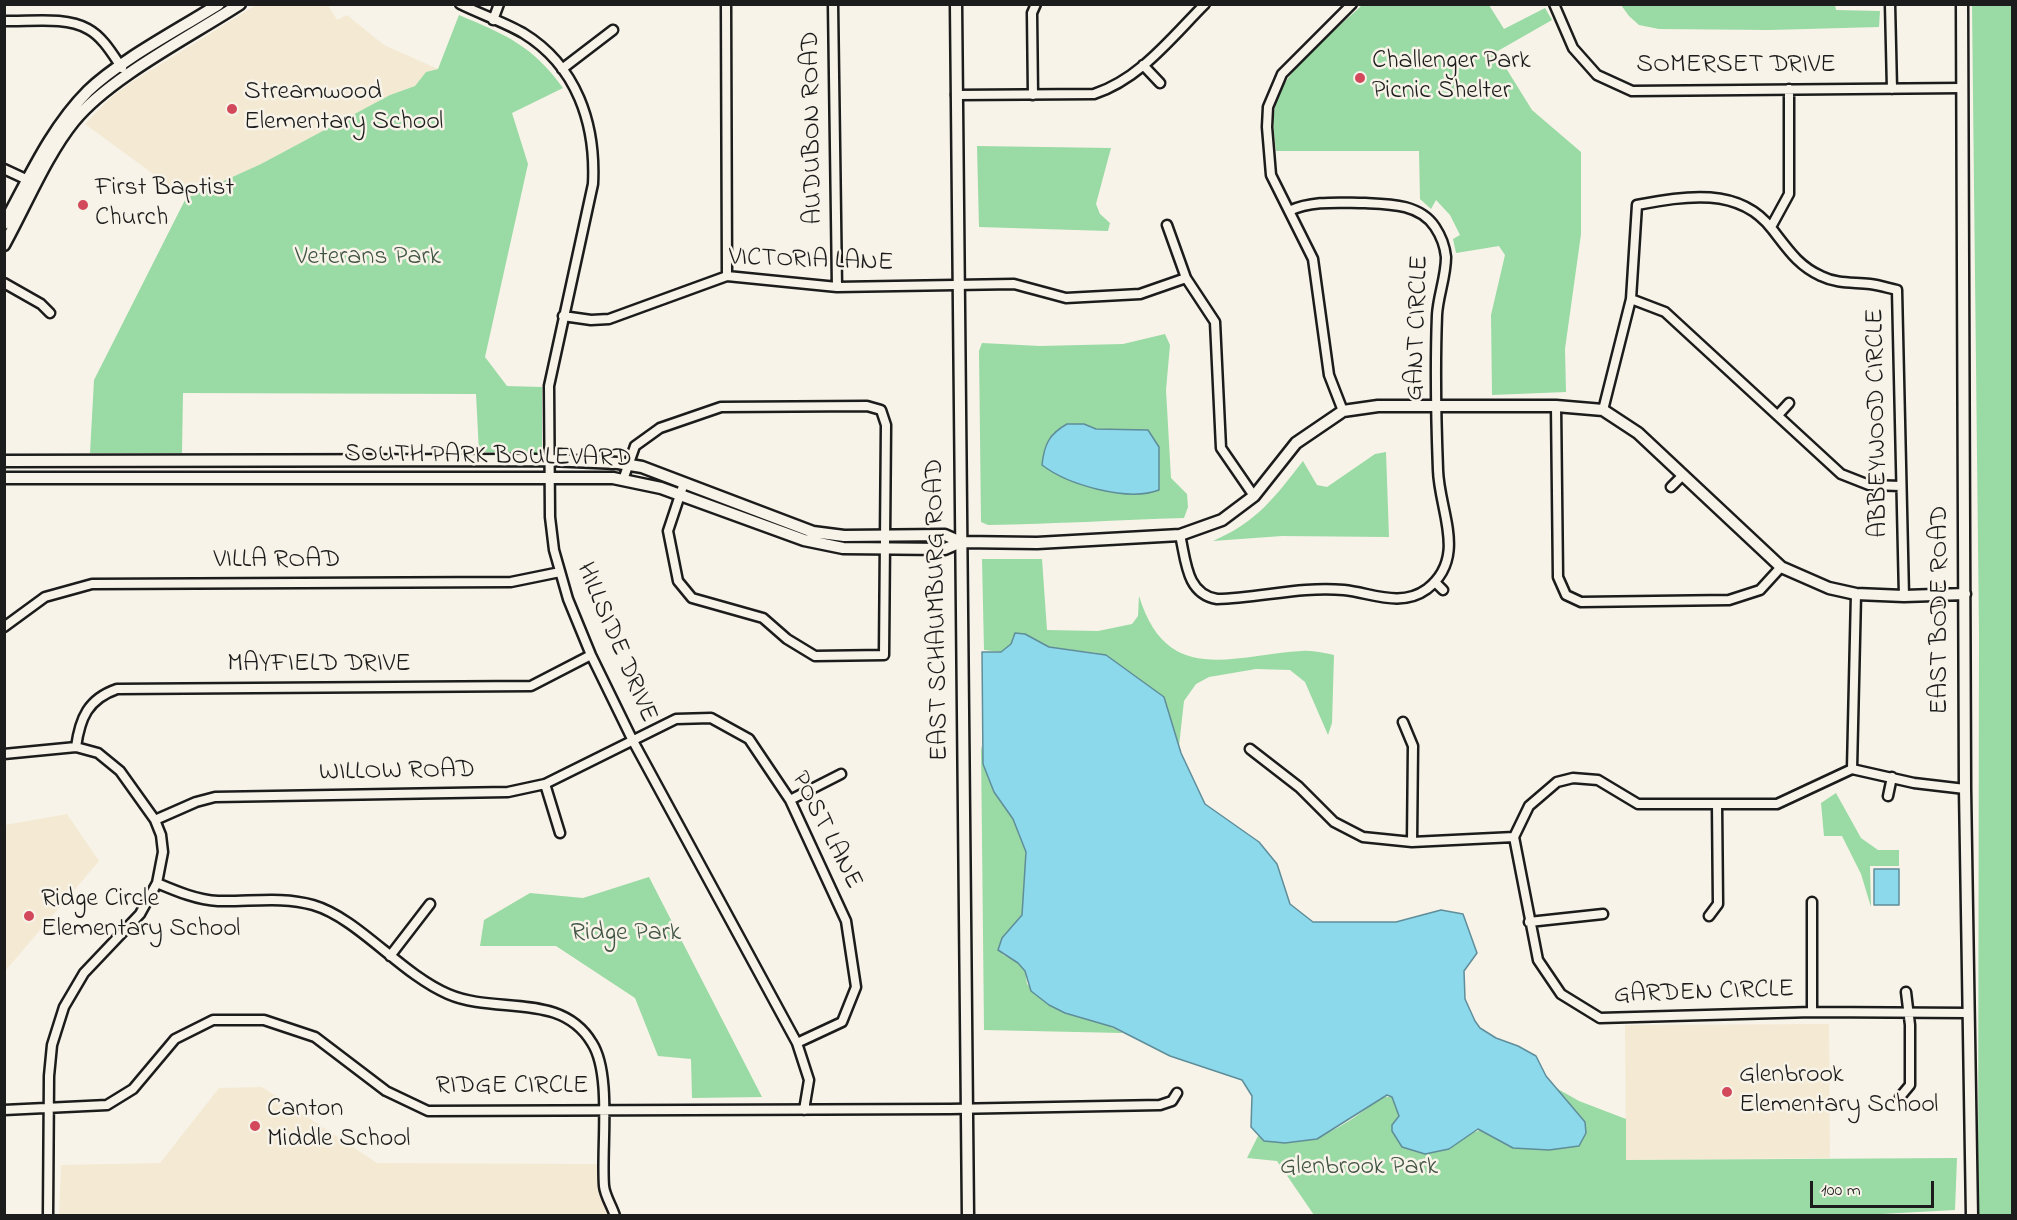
<!DOCTYPE html>
<style>
body{margin:0}
#map{position:relative;width:2017px;height:1220px;overflow:hidden;background:#f7f3e8;font-family:"Indie Flower",sans-serif}
canvas{display:block}
.frame{position:absolute;inset:0;border:6px solid #1c1c1c;pointer-events:none}
.scale{position:absolute;left:1810px;top:1181px;width:124px;height:27px;box-sizing:border-box;border:3px solid #1c1c1c;border-top:0;padding-left:8px;font-size:18px;line-height:21px;white-space:nowrap;color:#1c1c1c;-webkit-text-stroke:4px #f7f3e8;paint-order:stroke}
</style>
<div id="map">
<canvas width="2017" height="1220"></canvas>
<div class="frame"></div>
<div class="scale">100 m</div>
</div>
<script>
const ctx = document.querySelector('canvas').getContext('2d');
ctx.lineJoin = 'round';
function fillPath(path, color) { ctx.fillStyle = color; ctx.fill(path, 'evenodd'); }
function stroke(path, color, width, dash) { ctx.strokeStyle = color; ctx.lineWidth = width; ctx.lineCap = dash ? 'butt' : 'round'; ctx.setLineDash(dash || []); ctx.stroke(path); }
function write(font, color, halo, rows, align = 'center') {
  ctx.font = font + ' "Indie Flower",sans-serif'; ctx.lineWidth = 5; ctx.setLineDash([]); ctx.textBaseline = 'middle'; ctx.strokeStyle = halo; ctx.fillStyle = color; for (const [text, x, y, turn = 0] of rows) {
    ctx.save(); ctx.translate(x, y); ctx.rotate((+turn || 0) * Math.PI / 180); ctx.textAlign = isNaN(turn) ? turn : align; if (halo) ctx.strokeText(text, 0, 0); ctx.fillText(text, 0, 0); ctx.restore();
  }
}
const built = new Path2D(`
 M 256,5 L 328,5 L 337,20 L 347,15 L 384,45 L 438,69 L 426,72 L 415,86 L 390,95 L 261,164 L 186,198 L 85,124 L 108,100 L 130,83 Z
 M 67,814 L 99,861 L 6,970 L 5,976 L 5,825 Z
 M 1829,1024 L 1830,1158 L 1626,1160 L 1625,1025 Z
 M 262,1087 L 377,1163 L 597,1164 L 602,1196 L 610,1215 L 59,1216 L 61,1165 L 160,1163 L 219,1088 Z`);
const green = new Path2D(`
 M 1362,5 L 1489,5 L 1504,29 L 1545,8 L 1552,20 L 1496,52 L 1532,110 L 1581,152 L 1581,234 L 1565,349 L 1566,392 L 1492,395 L 1491,315 L 1505,255 L 1499,246 L 1456,253 L 1453,239 L 1460,235 L 1450,215 L 1436,200 L 1431,209 L 1420,199 L 1419,151 L 1276,151 C 1274,133 1271,114 1278,96 C 1291,64 1337,29 1362,5 Z
 M 1621,5 L 1835,5 L 1836,10 L 1880,11 L 1879,27 L 1770,30 L 1659,29 L 1639,25 L 1629,16 Z
 M 1972,5 L 2012,5 L 2012,1216 L 1978,1215 L 1979,634 Z
 M 459,15 C 506,35 532,45 563,88 L 512,113 L 528,164 L 485,357 L 507,386 L 542,387 L 542,454 L 479,452 L 476,394 L 183,393 L 182,453 L 90,453 L 94,380 L 186,198 L 261,164 L 390,95 L 415,86 L 426,72 L 438,69 Z
 M 977,146 L 1111,148 L 1096,204 L 1100,214 L 1110,223 L 1108,231 L 979,227 Z
 M 1165,334 L 1170,345 L 1166,390 L 1171,478 L 1187,494 L 1188,507 L 1184,518 C 1118,520 1054,524 988,525 L 981,522 L 979,351 L 982,343 L 1040,346 L 1123,344 Z
 M 1386,452 L 1389,537 L 1282,536 L 1213,541 C 1257,522 1275,497 1303,461 L 1317,485 L 1327,487 L 1375,454 Z
 M 982,559 L 1042,559 L 1047,630 L 1098,631 L 1132,624 L 1138,616 L 1139,596 C 1167,687 1232,655 1302,651 C 1312,650 1324,653 1334,655 L 1332,723 L 1328,735 L 1305,682 L 1290,670 L 1256,669 L 1209,677 L 1196,684 L 1184,701 L 1179,746 L 1164,697 L 1135,679 L 1111,659 L 1097,653 L 1049,647 L 1025,634 L 1013,637 L 1011,644 L 1001,652 L 984,650 Z
 M 981,745 L 988,778 L 1013,819 L 1026,852 L 1022,915 L 1002,938 L 1002,954 L 1018,963 L 1025,970 L 1027,984 L 1049,1005 L 1065,1013 L 1101,1022 L 1123,1033 L 984,1030 Z
 M 1836,793 L 1861,838 L 1878,850 L 1899,850 L 1899,866 L 1870,866 L 1871,907 L 1861,874 L 1842,836 L 1824,836 L 1821,803 Z
 M 649,877 L 762,1097 L 692,1098 L 691,1059 L 658,1056 L 635,998 L 556,946 L 480,946 L 484,920 L 530,893 L 583,898 Z
 M 1556,1088 L 1579,1101 L 1626,1119 L 1626,1160 L 1957,1158 L 1955,1210 L 1845,1216 L 1314,1215 L 1277,1161 L 1247,1158 L 1258,1136 C 1303,1157 1347,1124 1382,1097 L 1392,1097 L 1399,1115 L 1392,1126 L 1472,1133 L 1483,1129 L 1496,1139 L 1586,1133 L 1585,1122 Z`);
const water = new Path2D(`
 M 1067,424 L 1084,424 L 1096,429 L 1148,430 L 1159,447 L 1159,490 C 1128,502 1068,485 1042,465 C 1044,445 1049,434 1067,424 Z
 M 1015,633 L 1025,634 L 1049,647 L 1106,655 L 1164,697 L 1181,753 L 1205,804 L 1259,842 L 1277,864 L 1290,904 L 1313,922 L 1396,922 L 1441,910 L 1463,914 L 1477,953 L 1464,971 L 1465,999 L 1475,1021 L 1480,1028 L 1496,1038 L 1518,1046 L 1536,1056 L 1546,1076 L 1585,1122 L 1586,1133 L 1579,1146 L 1549,1150 L 1513,1148 L 1478,1129 L 1449,1149 L 1425,1154 L 1402,1147 L 1392,1131 L 1392,1125 L 1399,1116 L 1392,1097 L 1387,1095 L 1317,1139 L 1285,1143 L 1264,1141 L 1251,1127 L 1252,1096 L 1242,1080 L 1170,1056 L 1113,1027 L 1065,1013 L 1049,1005 L 1031,991 L 1025,971 L 1018,963 L 998,950 L 1002,938 L 1022,915 L 1026,852 L 1013,819 L 994,792 L 983,764 L 982,652 L 1001,652 L 1011,644 Z
 M 1874,869 L 1899,869 L 1899,905 L 1874,905 Z`);
const minor = new Path2D(`
 M 460,4 C 480,14 504,22 523,33 C 577,66 596,124 593,184 L 549,386 L 550,517 L 554,550 L 568,599 L 591,655 L 633,741 L 797,1043 L 809,1080 L 804,1110
 M 726,4 L 727,276
 M 833,4 L 837,287
 M 1554,4 L 1573,48 L 1597,75 L 1632,91 L 1962,88
 M 1890,4 L 1892,89
 M 493,20 L 499,4
 M 4,21 C 30,22 65,16 88,29 C 103,37 113,55 122,68
 M 1143,65 L 1160,83
 M 562,69 L 613,30
 M 956,95 L 1094,94 C 1140,79 1171,38 1205,4
 M 1033,95 L 1032,13 L 1036,4
 M 4,169 L 32,182
 M 1167,225 L 1186,278 L 1215,322 L 1221,448 L 1254,496
 M 1771,227 L 1789,194 L 1789,89
 M 4,283 L 41,304 L 50,313
 M 1631,299 L 1665,312 L 1841,474 L 1869,485 L 1901,486
 M 563,316 L 591,320 L 609,319 L 727,276 L 837,287 L 1014,284 L 1066,298 L 1140,294 L 1186,278
 M 1556,406 L 1558,577 L 1566,595 L 1581,602 L 1729,600 L 1760,590 L 1781,567
 M 1603,410 L 1631,299 L 1637,205 C 1685,196 1739,186 1772,229 C 1787,248 1798,266 1821,276 C 1837,284 1853,282 1870,284 C 1879,285 1888,288 1897,290 L 1904,596
 M 1343,411 L 1329,375 L 1313,259 L 1271,175 L 1267,127 L 1268,107 L 1282,74 L 1352,4
 M 1778,415 L 1789,403
 M 623,480 L 635,446 L 660,428 L 721,407 L 867,406 L 881,410 L 886,425 L 884,655 L 815,656 L 787,639 L 763,618 L 692,598 L 678,581 L 668,531 L 684,483
 M 1671,487 L 1683,475
 M 1180,535 C 1186,560 1186,594 1217,599 C 1260,598 1300,586 1344,590 C 1372,593 1401,608 1427,589 C 1468,557 1439,511 1438,470 C 1436,419 1435,367 1437,315 C 1438,296 1446,277 1446,257 C 1445,247 1441,236 1435,227 C 1420,204 1389,204 1365,203 C 1340,203 1313,200 1289,211
 M 1435,582 L 1443,590
 M 4,627 L 45,597 L 92,584 L 511,582 L 560,572
 M 1403,722 L 1413,746 L 1412,842
 M 76,747 C 80,718 88,699 117,689 L 531,686 L 591,655
 M 1250,749 L 1299,787 L 1334,822 L 1363,837 L 1412,842 L 1514,837
 M 4,754 L 76,747 L 98,753 L 120,771 L 155,820 L 161,835 L 163,852 L 157,883 L 140,914 L 84,973 L 64,1007 L 52,1045 L 49,1076 L 48,1216
 M 1852,769 L 1856,594
 M 545,784 L 560,833
 M 1965,789 L 1914,783 L 1852,769 L 1777,804 L 1638,804 L 1598,780 L 1573,778 L 1557,782 L 1529,806 L 1514,837 L 1538,960 L 1561,994 L 1600,1018 L 1812,1012 L 1969,1013
 M 1888,796 L 1892,777
 M 790,800 L 841,774
 M 155,820 L 196,802 L 215,797 L 508,792 L 545,784 L 676,719 L 711,718 L 749,739 L 790,800 L 846,921 L 856,987 L 842,1022 L 797,1043
 M 157,883 C 176,891 197,900 218,901 C 249,902 282,896 313,905 C 358,918 401,974 448,994 C 496,1015 561,991 592,1043 C 612,1074 601,1147 604,1186 C 605,1196 612,1206 615,1216
 M 1812,902 L 1812,1012
 M 1709,916 L 1718,904 L 1717,805
 M 1529,922 L 1603,914
 M 390,956 L 430,904
 M 1900,1097 L 1910,1085 L 1910,1025 L 1906,992
 M 4,1110 L 107,1105 L 133,1089 L 175,1039 L 213,1020 L 264,1020 L 315,1037 L 386,1091 L 428,1111 L 950,1109 L 1160,1105 L 1172,1101 L 1177,1093`);
const tertiary = new Path2D(`
 M 1962,4 L 1965,789 L 1972,1216
 M 4,224 C 29,178 51,128 88,91 C 120,60 180,29 219,4
 M 4,245 C 25,207 47,154 74,121 C 110,77 191,36 240,4
 M 4,461 L 549,460 L 618,463 L 642,467 L 813,532 L 844,536 L 945,535 L 961,542
 M 4,478 L 613,478 L 661,488 L 804,540 L 843,548 L 945,549 L 961,542 L 1037,543 L 1180,535 L 1222,520 L 1254,496 L 1296,443 L 1343,411 L 1378,406 L 1556,406 L 1603,410 L 1638,433 L 1781,567 L 1829,588 L 1856,594 L 1904,596 L 1965,594`);
const secondary = new Path2D(`
 M 956,4 L 968,1216`);
const markers = [
 [1360,78,6,"#d1495b"],
 [232,109,6,"#d1495b"],
 [83,205,6,"#d1495b"],
 [29,916,6,"#d1495b"],
 [1727,1092,6,"#d1495b"],
 [255,1126,6,"#d1495b"]
];
const poiNames = [
 ["Challenger Park",1372,63],
 ["Picnic Shelter",1372,93],
 ["Streamwood",244,94],
 ["Elementary School",244,124],
 ["First Baptist",95,190],
 ["Church",95,220],
 ["Ridge Circle",41,901],
 ["Elementary School",41,931],
 ["Glenbrook",1739,1077],
 ["Elementary School",1739,1107],
 ["Canton",267,1111],
 ["Middle School",267,1141]
];
const streetNames = [
 ["SOMERSET DRIVE",1736,67],
 ["AUDUBON ROAD",814,128,-91],
 ["VICTORIA LANE",811,262,2],
 ["GANT CIRCLE",1419,328,-88],
 ["ABBEYWOOD CIRCLE",1879,423,-91],
 ["SOUTH PARK BOULEVARD",488,458,1],
 ["VILLA ROAD",277,562],
 ["EAST SCHAUMBURG ROAD",939,610,-91],
 ["EAST BODE ROAD",1942,610,-90],
 ["HILLSIDE DRIVE",615,643,67],
 ["MAYFIELD DRIVE",319,666],
 ["WILLOW ROAD",397,773,-1],
 ["POST LANE",825,831,63],
 ["GARDEN CIRCLE",1704,994,-2],
 ["RIDGE CIRCLE",512,1088]
];
const parkNames = [
 ["Veterans Park",368,259],
 ["Ridge Park",626,935],
 ["Glenbrook Park",1359,1169]
];
fillPath(built, '#f4e9d3');
fillPath(green, '#9adaa4');
fillPath(water, '#8cd9ec');
stroke(water, '#5f8d99', 1.5);
stroke(minor, '#1c1c1c', 13);
stroke(tertiary, '#1c1c1c', 15);
stroke(secondary, '#1c1c1c', 15);
stroke(minor, '#f7f3e8', 8);
stroke(tertiary, '#f7f3e8', 10);
stroke(secondary, '#f7f3e8', 10);
for (const [x, y, r, color] of markers) { const dot = new Path2D(); dot.arc(x, y, r, 0, 2 * Math.PI); ctx.fillStyle = color; ctx.fill(dot); stroke(dot, '#f7f3e8', 2); }
write('26px', '#1c1c1c', '#f7f3e8', poiNames, 'left');
write('26px', '#1c1c1c', '#f7f3e8', streetNames);
write('26px', '#425545', '#f7f3e8', parkNames);
</script>
